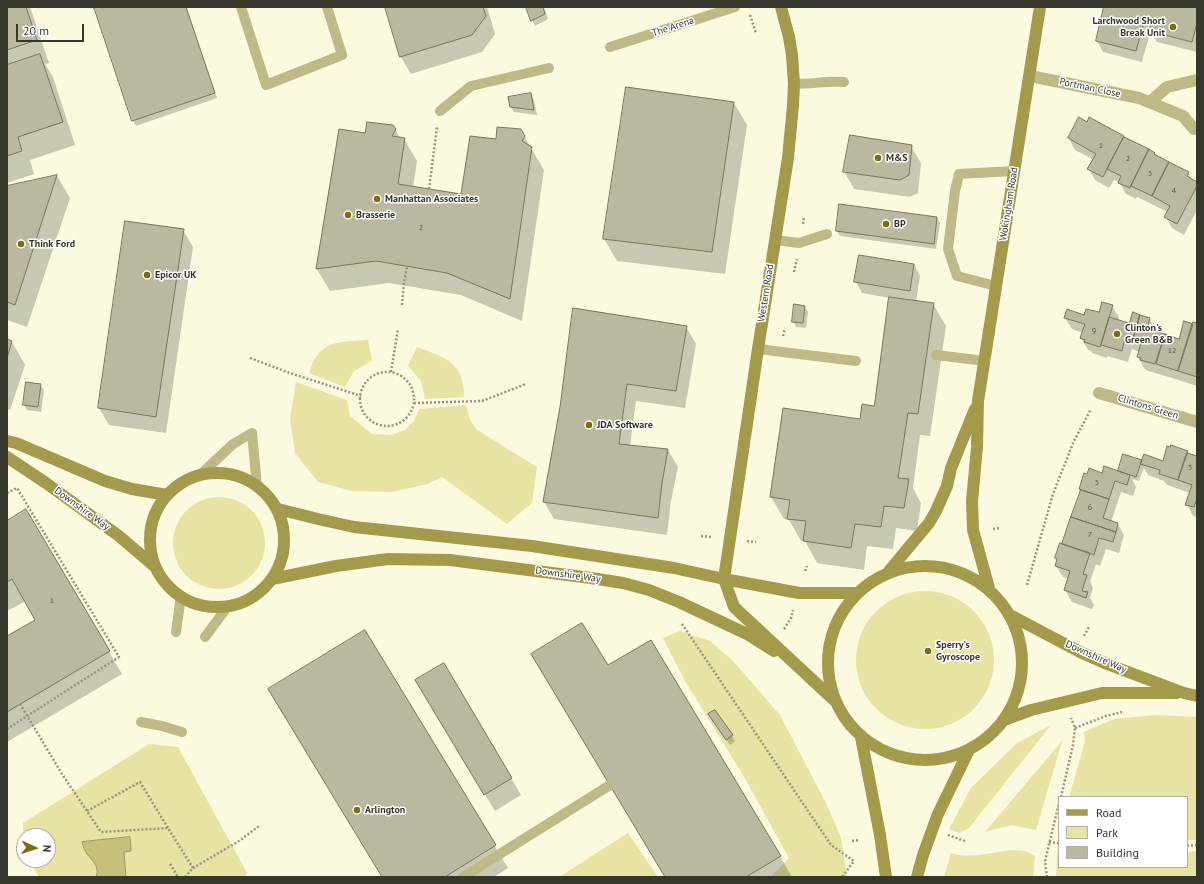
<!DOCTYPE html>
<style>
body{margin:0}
#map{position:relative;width:1204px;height:884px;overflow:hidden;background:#fbf9de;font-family:"PT Sans",sans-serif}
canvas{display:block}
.frame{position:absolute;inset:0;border:8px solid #37362b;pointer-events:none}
.legend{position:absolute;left:1058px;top:796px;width:130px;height:72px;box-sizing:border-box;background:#fff;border:1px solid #afafaa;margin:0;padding:5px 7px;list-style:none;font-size:12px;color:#37362b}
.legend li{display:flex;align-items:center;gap:8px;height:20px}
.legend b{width:20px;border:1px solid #afafaa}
.north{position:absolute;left:16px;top:828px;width:40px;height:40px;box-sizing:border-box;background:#fff;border:1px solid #afafaa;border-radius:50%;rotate:93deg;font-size:11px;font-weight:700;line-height:16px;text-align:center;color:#37362b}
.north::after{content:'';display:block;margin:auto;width:14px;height:18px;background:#786f0e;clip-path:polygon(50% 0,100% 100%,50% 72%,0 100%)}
.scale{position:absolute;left:16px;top:24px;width:68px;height:18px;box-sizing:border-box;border:2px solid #37362b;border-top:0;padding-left:5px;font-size:12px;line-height:14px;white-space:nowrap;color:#37362b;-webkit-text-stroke:3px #fff;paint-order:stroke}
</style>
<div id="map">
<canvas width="1204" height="884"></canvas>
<div class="frame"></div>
<ul class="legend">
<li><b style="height:5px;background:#a39b4b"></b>Road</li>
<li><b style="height:11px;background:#e8e3a3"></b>Park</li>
<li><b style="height:11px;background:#bab89f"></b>Building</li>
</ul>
<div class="north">N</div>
<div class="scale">20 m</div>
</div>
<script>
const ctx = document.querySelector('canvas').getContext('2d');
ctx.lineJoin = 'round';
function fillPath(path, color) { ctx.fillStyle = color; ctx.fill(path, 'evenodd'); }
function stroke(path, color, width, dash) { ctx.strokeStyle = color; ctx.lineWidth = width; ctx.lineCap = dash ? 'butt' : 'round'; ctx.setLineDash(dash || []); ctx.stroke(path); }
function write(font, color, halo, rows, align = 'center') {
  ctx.font = font + ' "PT Sans",sans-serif'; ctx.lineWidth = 3; ctx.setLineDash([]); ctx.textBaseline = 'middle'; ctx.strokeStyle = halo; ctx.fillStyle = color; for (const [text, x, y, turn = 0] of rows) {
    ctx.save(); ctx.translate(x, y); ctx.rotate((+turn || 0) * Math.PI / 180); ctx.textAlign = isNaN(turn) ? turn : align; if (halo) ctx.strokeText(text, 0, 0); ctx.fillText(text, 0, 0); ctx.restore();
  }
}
const green = new Path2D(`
 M 368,340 L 372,361 L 354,371 L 345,387 L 309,373 C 319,340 338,342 368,340 Z
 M 417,347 C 446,358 464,362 464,397 L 425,399 L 421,381 L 408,366 Z
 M 296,382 L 347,400 L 350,416 L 372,434 L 391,435 L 405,430 L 414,421 L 419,409 L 466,405 L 470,420 L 477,430 L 537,467 L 532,503 L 507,524 L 442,477 L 427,484 L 392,492 L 352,491 L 318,482 L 295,453 L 290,419 Z
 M173 543a46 46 0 1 1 92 0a46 46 0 1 1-92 0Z
 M856 660a69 69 0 1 1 138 0a69 69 0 1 1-138 0Z
 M 680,631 L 710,641 L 733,661 L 780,715 L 826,803 L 841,838 L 847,877 L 771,877 L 789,858 L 743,775 L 685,681 L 663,638 Z
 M 1156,715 L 1197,717 L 1197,840 L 1187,840 L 1187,797 L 1069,797 L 1085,742 L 1084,732 L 1114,719 Z
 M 1051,725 L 969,828 L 960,833 L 949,829 L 971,788 L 1017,743 Z
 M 1062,741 L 1036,830 L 1011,825 L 985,832 Z
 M 149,744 L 178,747 L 247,873 L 245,877 L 39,877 L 29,860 L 48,860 L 48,836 L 24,836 L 24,851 L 23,823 Z
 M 628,833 L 658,877 L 559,877 Z
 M 1010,850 L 1025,851 L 1035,856 L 1033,877 L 944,877 L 951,853 C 970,859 990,853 1010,850 Z
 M 1057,851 L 1059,851 L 1059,867 L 1187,867 L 1187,852 L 1197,851 L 1197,877 L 1056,877 Z`);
const water = new Path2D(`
 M 130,837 L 131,851 L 124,852 L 126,877 L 96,877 C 100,867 93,861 87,854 C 85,851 83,846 82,842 Z`);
const shadow = new Path2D(`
 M 7,7 L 30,7 L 49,63 L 45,64 L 53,77 L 75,145 L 30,160 L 34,174 L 7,183 Z
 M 95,7 L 186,7 L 217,98 L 136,126 L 133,121 Z
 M 386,7 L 487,7 L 495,34 L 482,52 L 411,74 L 401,57 Z
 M 527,7 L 544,7 L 548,19 L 535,26 Z
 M 1105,7 L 1197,7 L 1197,52 L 1157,42 L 1152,34 L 1150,33 L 1142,62 L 1103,52 L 1097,41 Z
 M 531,94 L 534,100 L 537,115 L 514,112 L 511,107 Z
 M 734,103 L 747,125 L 725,274 L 617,261 L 604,239 Z
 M 1089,119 L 1136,145 L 1136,143 L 1154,153 L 1156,156 L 1188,173 L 1192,180 L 1197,183 L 1197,210 L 1184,235 L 1172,228 L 1165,216 L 1168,212 L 1137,197 L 1136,199 L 1126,194 L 1120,183 L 1114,180 L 1109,188 L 1095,180 L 1089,169 L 1094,160 L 1075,150 L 1069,138 L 1087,123 Z
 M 393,126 L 400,138 L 404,139 L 417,161 L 413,188 L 462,196 L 497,140 L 524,136 L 544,170 L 522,321 L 461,295 L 389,283 L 330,291 L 317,269 L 340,130 L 366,134 Z
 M 911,146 L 921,163 L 918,193 L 910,197 L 854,189 L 844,171 Z
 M 57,176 L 70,198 L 27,327 L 7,320 L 7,187 Z
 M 937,217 L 940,223 L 936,249 L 840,236 L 837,231 Z
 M 183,230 L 193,247 L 166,433 L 109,425 L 99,408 Z
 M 914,264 L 920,276 L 916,301 L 933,304 L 946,326 L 930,436 L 920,435 L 913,488 L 921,503 L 917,531 L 896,528 L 893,549 L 867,546 L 864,570 L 817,563 L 805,541 L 801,541 L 789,520 L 784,519 L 771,497 L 861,420 L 874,407 L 890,298 L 862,293 L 856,282 Z
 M 1112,306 L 1119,317 L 1118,321 L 1130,324 L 1149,318 L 1156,330 L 1155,332 L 1180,340 L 1193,325 L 1197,324 L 1197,386 L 1162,375 L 1148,371 L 1144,368 L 1138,357 L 1139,352 L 1132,349 L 1128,362 L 1107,356 L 1107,358 L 1092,353 L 1091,351 L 1088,350 L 1081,338 L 1083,333 L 1072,329 L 1065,318 L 1099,314 Z
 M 805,307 L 808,312 L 806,328 L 796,327 L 793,321 Z
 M 686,327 L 696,344 L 685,408 L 636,401 L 630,446 L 668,450 L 678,467 L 671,501 L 667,535 L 554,519 L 544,502 L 561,407 Z
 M 7,340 L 12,342 L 25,365 L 10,410 L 7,409 Z
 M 40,385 L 44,390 L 41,412 L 27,410 L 24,405 Z
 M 1188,452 L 1189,455 L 1197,457 L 1197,517 L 1193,516 L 1187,504 L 1190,493 L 1167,485 L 1164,481 L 1148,475 L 1144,468 L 1139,481 L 1132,479 L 1136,487 L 1133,496 L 1121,492 L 1111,522 L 1118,524 L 1124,535 L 1119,553 L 1106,549 L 1100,566 L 1096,564 L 1090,582 L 1093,588 L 1090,598 L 1094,605 L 1092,609 L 1072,602 L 1065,590 L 1069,579 L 1063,577 L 1056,566 L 1057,561 L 1056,558 L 1063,545 L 1081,491 L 1080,489 L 1103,474 L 1118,472 L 1141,461 L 1163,462 Z
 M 26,511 L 122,674 L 7,742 L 7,637 L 37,621 L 26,601 L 7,611 L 7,522 Z
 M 365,631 L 508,868 L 494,877 L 382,877 Z
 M 607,667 L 780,856 L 792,877 L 666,877 Z
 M 427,698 L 511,778 L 521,795 L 495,811 Z
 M 713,720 L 732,736 L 735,741 L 730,745 Z`);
const building = new Path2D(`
 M 7,7 L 26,7 L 37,40 L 7,50 Z
 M 94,7 L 186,7 L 215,93 L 132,121 Z
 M 385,7 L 483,7 L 486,16 L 472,35 L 400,57 Z
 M 526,7 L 543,7 L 545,14 L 531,21 Z
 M 1104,7 L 1197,7 L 1197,23 L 1192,42 L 1149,31 L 1151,24 L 1144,22 L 1136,51 L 1096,41 Z
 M 40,54 L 63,122 L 18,137 L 22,151 L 7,156 L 7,65 Z
 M 626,87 L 734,102 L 712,252 L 603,239 Z
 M 531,93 L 534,110 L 510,107 L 508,97 Z
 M 1079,117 L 1087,122 L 1089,117 L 1124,136 L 1103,177 L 1087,169 L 1096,154 L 1068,138 Z
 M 367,122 L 393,125 L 396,129 L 392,136 L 405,138 L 398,184 L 461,194 L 470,136 L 496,139 L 497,127 L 521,129 L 525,136 L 522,141 L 532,147 L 510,299 L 447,273 L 376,261 L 316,269 L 339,129 L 365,133 Z
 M 850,135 L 912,145 L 909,175 L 900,180 L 843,172 Z
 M 1124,137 L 1149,149 L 1130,188 L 1118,183 L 1121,176 L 1107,169 Z
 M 1149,149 L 1155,153 L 1154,154 L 1169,162 L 1152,196 L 1131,186 Z
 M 1169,162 L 1189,172 L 1187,176 L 1197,182 L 1197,186 L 1177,224 L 1164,217 L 1170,206 L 1152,196 Z
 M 57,175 L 15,305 L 7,302 L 7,186 Z
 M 839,204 L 937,217 L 934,244 L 836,231 Z
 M 125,221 L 184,229 L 156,417 L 98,408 Z
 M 859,255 L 914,264 L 910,291 L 854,282 Z
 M 889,297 L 934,303 L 918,414 L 908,413 L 898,478 L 909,479 L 904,508 L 884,506 L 881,527 L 855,524 L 851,548 L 803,541 L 806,521 L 787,519 L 790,500 L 770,497 L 783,408 L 860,419 L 862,404 L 874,406 Z
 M 1102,302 L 1113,305 L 1100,347 L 1084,342 L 1085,340 L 1080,338 L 1085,324 L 1064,318 L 1067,309 L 1084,315 L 1086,309 L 1099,312 Z
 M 794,304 L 805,306 L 803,323 L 792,322 Z
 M 573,308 L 687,326 L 676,391 L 627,384 L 619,444 L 668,449 L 662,483 L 658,518 L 543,502 L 560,407 Z
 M 1133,312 L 1140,315 L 1133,340 L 1125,338 L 1122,351 L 1101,345 L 1109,317 L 1129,323 Z
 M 1140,315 L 1150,318 L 1147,329 L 1165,334 L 1155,364 L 1140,360 L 1141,358 L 1137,357 L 1141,343 L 1133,340 Z
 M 1184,321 L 1193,324 L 1178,371 L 1156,364 L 1165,334 L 1179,339 Z
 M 1193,322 L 1197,323 L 1197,377 L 1178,371 Z
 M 7,339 L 12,341 L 7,358 Z
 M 26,382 L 41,384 L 38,407 L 23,405 Z
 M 1171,445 L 1188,451 L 1178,480 L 1159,474 L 1160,470 L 1140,464 L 1144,454 L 1163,461 L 1167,446 L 1170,447 Z
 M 1187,453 L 1197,456 L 1197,498 L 1194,507 L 1185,505 L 1192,485 L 1178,480 Z
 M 1123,454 L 1142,460 L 1136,477 L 1118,471 Z
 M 1104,466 L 1130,475 L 1127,485 L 1115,481 L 1109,499 L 1079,489 L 1084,473 L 1087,474 L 1089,468 L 1102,473 Z
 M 1081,490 L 1109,499 L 1103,518 L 1118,523 L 1116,532 L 1071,517 Z
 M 26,509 L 110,651 L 7,712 L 7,636 L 35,620 L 12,579 L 7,582 L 7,521 Z
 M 1071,517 L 1116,532 L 1113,542 L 1099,538 L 1094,555 L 1062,544 Z
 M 1060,543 L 1090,553 L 1083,574 L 1087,575 L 1082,591 L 1088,592 L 1086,598 L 1064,590 L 1070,571 L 1055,566 L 1057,559 L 1055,558 Z
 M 582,623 L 608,665 L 651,640 L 781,856 L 746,877 L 665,877 L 531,654 Z
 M 365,630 L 496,845 L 445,877 L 382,877 L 268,689 Z
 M 444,663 L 512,778 L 484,795 L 415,680 Z
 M 715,710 L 733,735 L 726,740 L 708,714 Z`);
const path = new Path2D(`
 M 750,15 L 756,33
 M 429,189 L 437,127
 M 803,224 L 804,216
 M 794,272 L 797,259
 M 402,305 L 404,282 L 407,267
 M 783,336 L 785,328
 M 250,358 L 290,373 L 361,396
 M 391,372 L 398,329
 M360 399a27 27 0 1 1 54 0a27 27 0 1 1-54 0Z
 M 414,403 L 482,401 L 526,384
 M 7,493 L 17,488 L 119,657 L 7,729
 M 993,529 L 999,528
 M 701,536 L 712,537
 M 747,541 L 756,542
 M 805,571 L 807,566
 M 1027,585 L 1053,494 L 1073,443 L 1091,409
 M 682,624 L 831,845 L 854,861 L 842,877
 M 784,629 L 791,618 L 793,610
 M 1084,636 L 1089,627
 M 20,704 L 62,774 L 101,832 L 168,828 L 193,868
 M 1075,728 L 1106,716 L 1122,712
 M 1061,797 L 1073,745 L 1075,728 L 1071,718
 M 87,811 L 140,782 L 168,828
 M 948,835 L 965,841
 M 852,841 L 860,840
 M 1049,842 L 1059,843
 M 1187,846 L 1197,845
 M 170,864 L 178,877
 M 185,877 L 193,868 L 239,841 L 259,826
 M 1047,877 L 1045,861 L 1059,803`);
const lane = new Path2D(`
 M 241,7 L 266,85 L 342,55 L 327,7
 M 610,47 L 735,7
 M 794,84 C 811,84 828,81 844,82
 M 440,111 L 471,86 L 549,68
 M 775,240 L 799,243 L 827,234
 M 996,286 L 957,276 L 948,249 L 955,191 L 959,174 L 1014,171
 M 758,349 L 856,361
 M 936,355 L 985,361
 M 200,475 L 233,444 L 252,433 L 257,486
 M 176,632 L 181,596
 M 205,637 L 228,606
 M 141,722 L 162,726 L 182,732
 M 463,877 L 610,785`);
const street = new Path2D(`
 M 1030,76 L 1139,98 L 1183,116 L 1194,129
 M 1150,102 L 1167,87 L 1197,80
 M 1099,393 L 1197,422`);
const secondary = new Path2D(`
 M 781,7 L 789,37 L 792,55 L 794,84 L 793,105 L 788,158 L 758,349 L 724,579 L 734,607 L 834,700
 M 7,441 L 16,443 L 105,481 L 132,489 L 167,495
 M 7,457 L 46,483 L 119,536 L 154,566
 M150 540a67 67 0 1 1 134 0a67 67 0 1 1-134 0Z
 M 278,509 L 318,519 L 354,527 L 532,546 L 674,568 L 724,579 L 799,593 L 858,593
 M828 663a97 97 0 1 1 194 0a97 97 0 1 1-194 0Z
 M 889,571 L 929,523 L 936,511 L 947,486 L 951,468 L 975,409
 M 272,579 L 336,566 L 388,559 L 450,560 L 591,578 L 623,583 L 649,590 L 679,602 L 747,634 L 774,651
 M 989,588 L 973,530 L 972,501 L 977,447 L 978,401 L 1040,7
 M 1010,615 L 1080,652 L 1107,664 L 1184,693 L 1197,696
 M 1004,720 L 1031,710 L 1102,693 L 1177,693
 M 861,737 L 880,835 L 886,877
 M 917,877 L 923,855 L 938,814 L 969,750`);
const markers = [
 [1173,27,4,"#786f0e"],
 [878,158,4,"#786f0e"],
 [377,199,4,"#786f0e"],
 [348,215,4,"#786f0e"],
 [886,224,4,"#786f0e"],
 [21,244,4,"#786f0e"],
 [147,275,4,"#786f0e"],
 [1117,334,4,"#786f0e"],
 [589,425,4,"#786f0e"],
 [928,651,4,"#786f0e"],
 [357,810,4,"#786f0e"]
];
const numberNames = [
 ["1",1101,146],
 ["2",1128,159],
 ["3",1150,174],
 ["4",1174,191],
 ["2",421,228],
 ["9",1094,331],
 ["12",1172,351],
 ["3",1190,468],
 ["5",1097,483],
 ["6",1090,508],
 ["7",1090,535],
 ["1",52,601]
];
const poiNames = [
 ["Larchwood Short",1165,21,"right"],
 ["Break Unit",1165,33,"right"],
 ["M&S",886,158],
 ["Manhattan Associates",385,199],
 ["Brasserie",356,215],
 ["BP",894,224],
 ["Think Ford",29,244],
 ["Epicor UK",155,275],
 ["Clinton's",1125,328],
 ["Green B&B",1125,340],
 ["JDA Software",597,425],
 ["Sperry's",936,645],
 ["Gyroscope",936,657],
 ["Arlington",365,810]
];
const streetNames = [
 ["The Arena",673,27,-18],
 ["Portman Close",1090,88,12],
 ["Wokingham Road",1009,204,-81],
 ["Western Road",766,293,-81],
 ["Clintons Green",1148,407,17],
 ["Downshire Way",82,509,36],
 ["Downshire Way",568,575,8],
 ["Downshire Way",1096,657,24]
];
fillPath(green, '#e8e3a3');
fillPath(water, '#c7c07b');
stroke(water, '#9c9763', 1);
fillPath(shadow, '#0003');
fillPath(building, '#bab89f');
stroke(building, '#78765e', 1);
stroke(path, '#969482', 2.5, [2, 2]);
stroke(lane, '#beba87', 10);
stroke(street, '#beba87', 12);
stroke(secondary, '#a39b4b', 12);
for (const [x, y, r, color] of markers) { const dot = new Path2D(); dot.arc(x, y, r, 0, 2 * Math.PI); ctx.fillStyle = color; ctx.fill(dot); stroke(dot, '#fff', 1.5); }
write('8px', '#585648', null, numberNames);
write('bold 10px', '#37362b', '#fff', poiNames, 'left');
write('10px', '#37362b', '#fff', streetNames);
</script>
